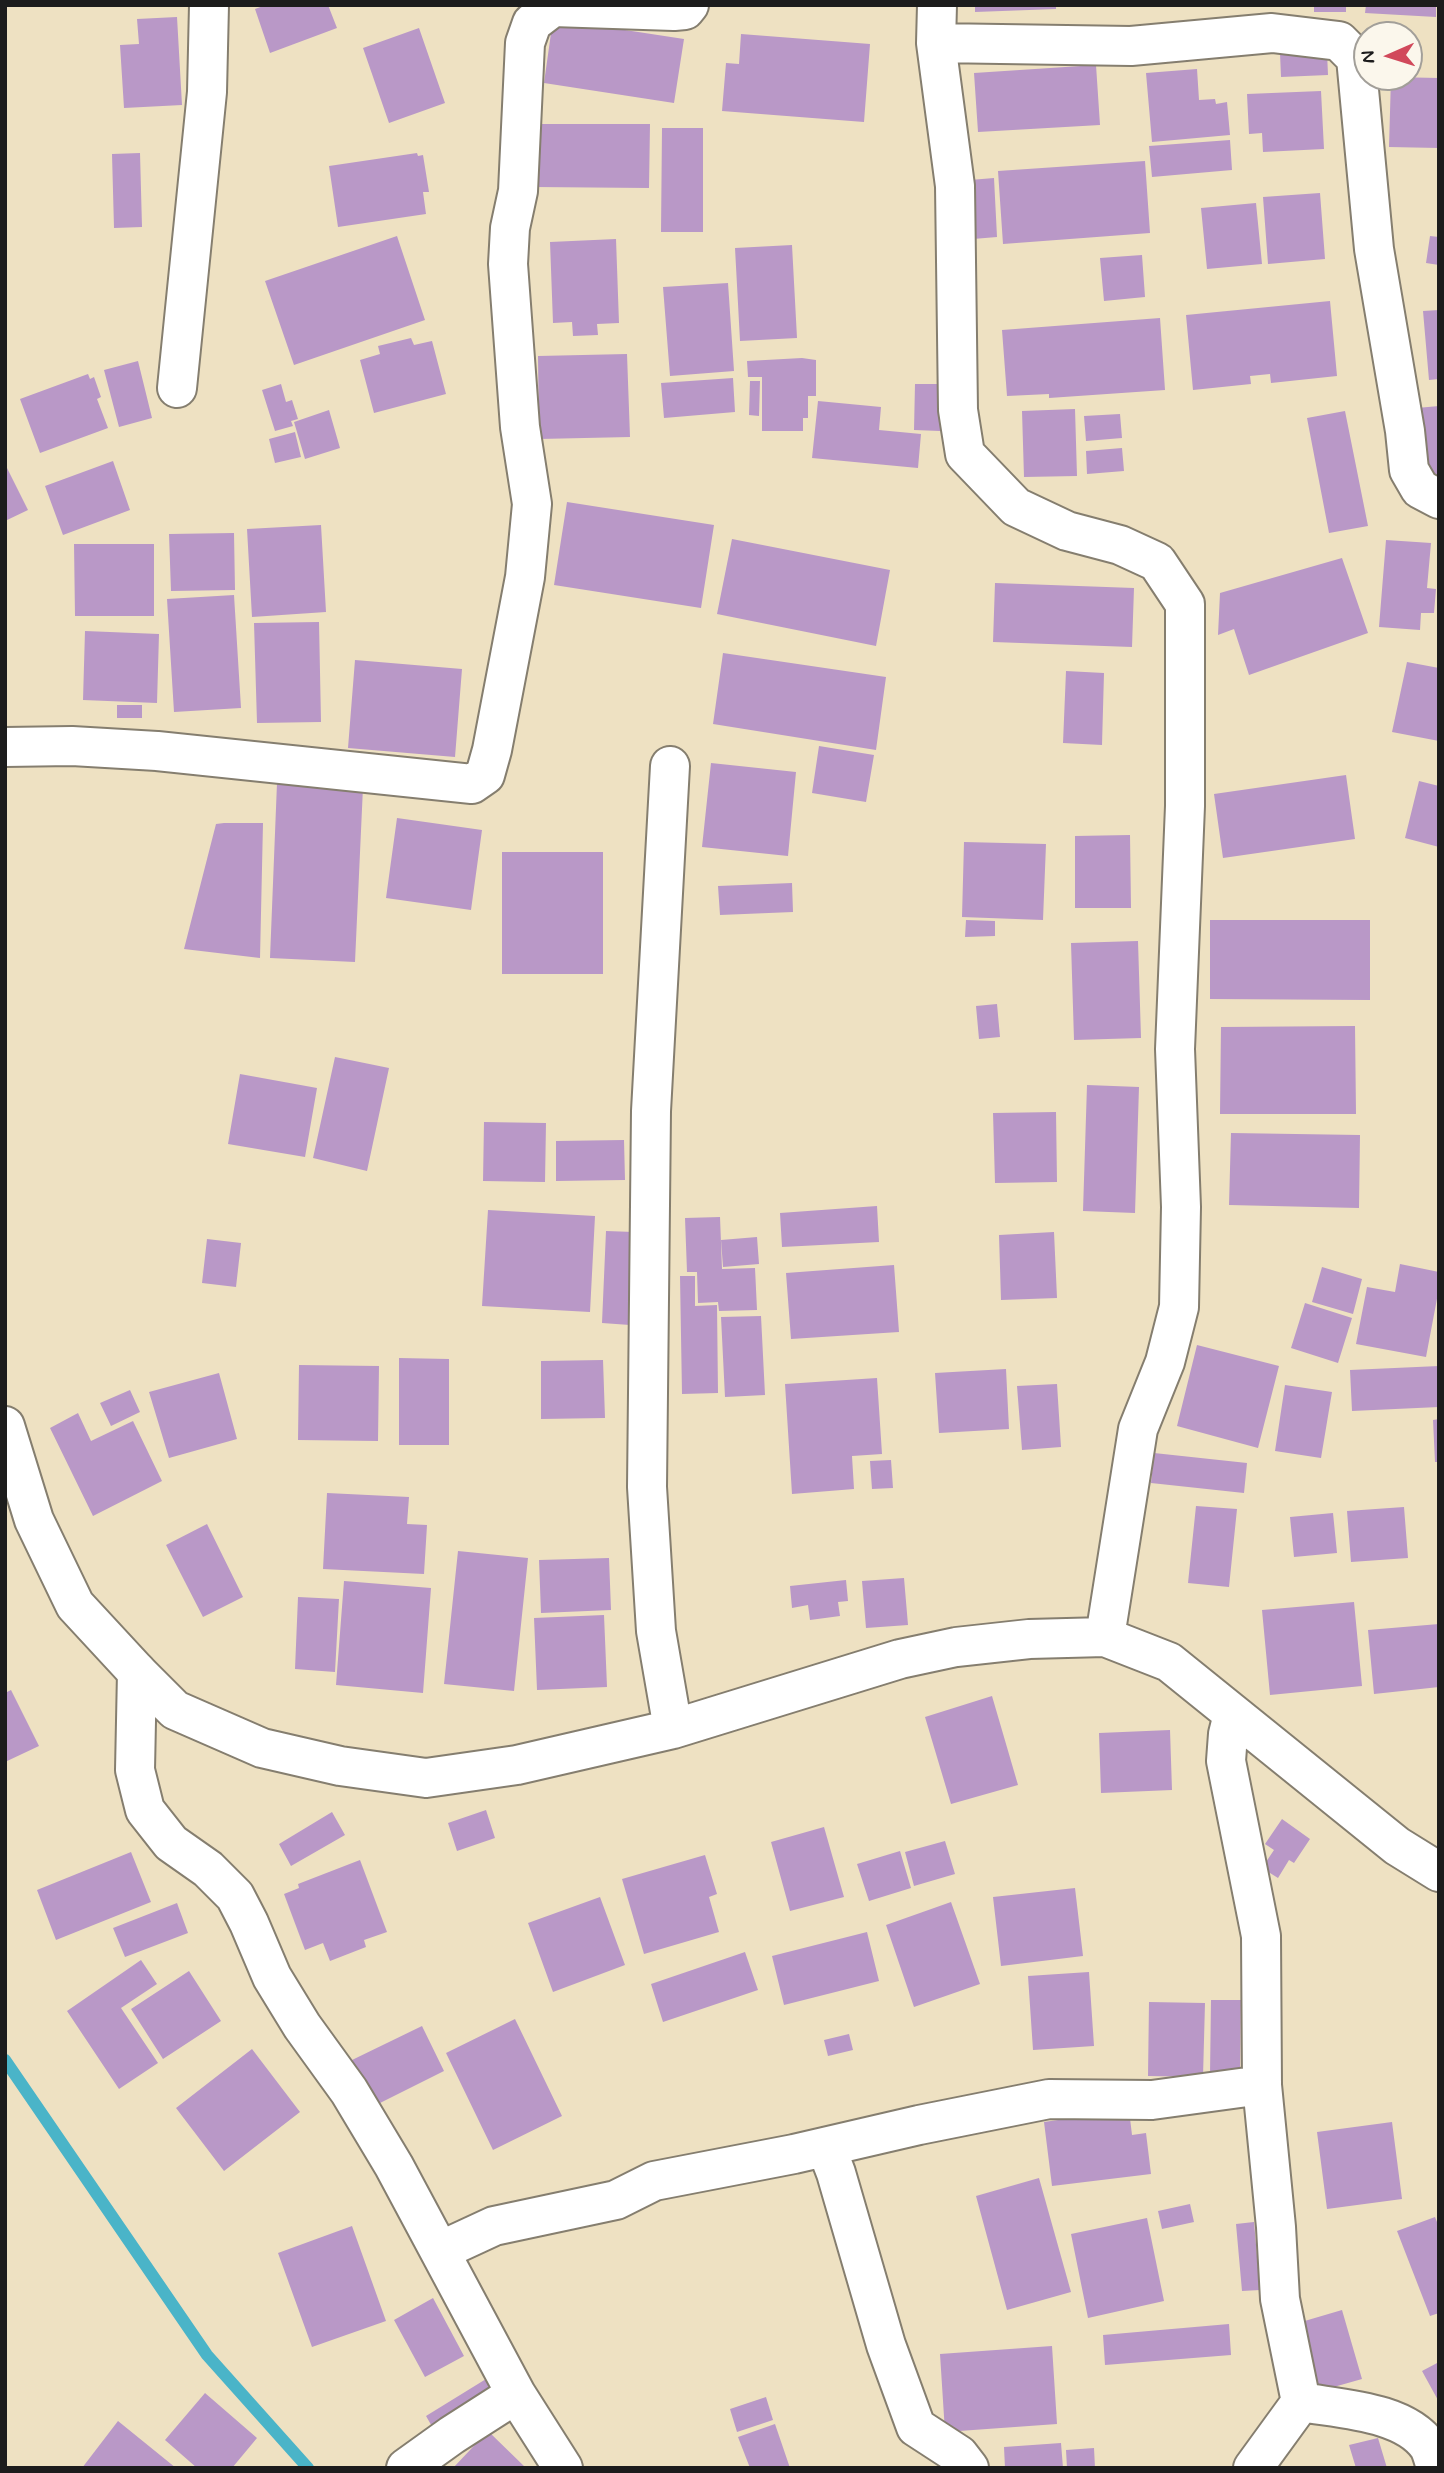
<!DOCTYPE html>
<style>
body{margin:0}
#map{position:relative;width:1444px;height:2473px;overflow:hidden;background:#eee1c2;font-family:Mynerve,sans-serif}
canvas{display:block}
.frame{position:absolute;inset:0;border:7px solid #1c1c1c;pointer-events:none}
.north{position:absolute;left:1353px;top:21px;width:70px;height:70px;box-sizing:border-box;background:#fbf7ec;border:2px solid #a29f99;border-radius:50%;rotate:267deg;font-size:19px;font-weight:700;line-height:28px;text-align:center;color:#1c1c1c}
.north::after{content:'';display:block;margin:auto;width:24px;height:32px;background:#d1495b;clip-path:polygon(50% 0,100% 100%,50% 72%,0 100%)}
</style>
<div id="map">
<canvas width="1444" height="2473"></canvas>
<div class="frame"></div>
<div class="north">N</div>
</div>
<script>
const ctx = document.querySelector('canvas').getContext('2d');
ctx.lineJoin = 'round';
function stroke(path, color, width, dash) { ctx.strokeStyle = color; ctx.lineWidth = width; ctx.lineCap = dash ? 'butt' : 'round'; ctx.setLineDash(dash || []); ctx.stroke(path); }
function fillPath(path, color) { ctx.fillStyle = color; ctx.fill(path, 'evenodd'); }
const stream = new Path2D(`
 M 5,2060 L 207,2355 L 308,2468`);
const building = new Path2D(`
 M 266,5 L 328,5 L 337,28 L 270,53 L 255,9 Z
 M 975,5 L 1056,5 L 1056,9 L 975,12 Z
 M 1314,5 L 1346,5 L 1346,12 L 1314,12 Z
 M 1366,5 L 1436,5 L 1436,17 L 1365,13 Z
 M 177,17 L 182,105 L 124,108 L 120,45 L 139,44 L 137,19 Z
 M 553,19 L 684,39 L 674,103 L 544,83 Z
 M 419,28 L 445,103 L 389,123 L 363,48 Z
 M 741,34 L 870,44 L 864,122 L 722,111 L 726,63 L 739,64 Z
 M 1327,52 L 1328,75 L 1281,77 L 1280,53 Z
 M 1096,65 L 1100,125 L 978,132 L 974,73 Z
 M 1197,69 L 1199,100 L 1215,99 L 1216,104 L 1227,102 L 1230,135 L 1152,142 L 1146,73 Z
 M 1391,77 L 1439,78 L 1439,148 L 1389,147 Z
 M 1321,91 L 1324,149 L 1263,152 L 1262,133 L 1249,134 L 1247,94 Z
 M 536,124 L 650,124 L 649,188 L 535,187 Z
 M 662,128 L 703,128 L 703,232 L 661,232 Z
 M 1230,140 L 1232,170 L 1152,177 L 1149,146 Z
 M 140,153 L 142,227 L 114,228 L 112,154 Z
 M 417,153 L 418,156 L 423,155 L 429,192 L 423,192 L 426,214 L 338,227 L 329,166 Z
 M 1145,161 L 1150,233 L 1003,244 L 998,171 Z
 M 994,178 L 997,237 L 973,239 L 970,180 Z
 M 1320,193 L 1325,259 L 1268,264 L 1263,197 Z
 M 1256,203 L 1262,264 L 1207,269 L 1201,208 Z
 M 397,236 L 425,320 L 294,365 L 265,281 Z
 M 1430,236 L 1439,237 L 1439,265 L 1426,263 Z
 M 616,239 L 619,323 L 597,324 L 598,335 L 573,336 L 572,322 L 553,323 L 550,242 Z
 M 792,245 L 797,338 L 740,341 L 735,248 Z
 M 1142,255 L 1145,297 L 1104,301 L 1100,258 Z
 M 728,283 L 734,371 L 670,376 L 663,287 Z
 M 1330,301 L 1337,376 L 1271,383 L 1270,374 L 1250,376 L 1251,384 L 1193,390 L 1186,315 Z
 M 1439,310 L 1439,379 L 1429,380 L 1423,311 Z
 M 1160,318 L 1165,390 L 1049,398 L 1049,394 L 1007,396 L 1002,330 Z
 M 411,338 L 414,345 L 432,341 L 446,394 L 374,413 L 360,360 L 380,354 L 378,346 Z
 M 627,354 L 630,437 L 539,439 L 538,356 Z
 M 802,358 L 816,360 L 816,396 L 808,396 L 808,418 L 803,418 L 803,431 L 762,431 L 762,377 L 748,377 L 747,361 Z
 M 138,361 L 152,418 L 119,427 L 104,370 Z
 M 88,374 L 90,379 L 94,377 L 101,397 L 97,399 L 108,428 L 40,453 L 20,399 Z
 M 733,378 L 735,412 L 664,418 L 661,383 Z
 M 750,381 L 760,381 L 759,416 L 749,415 Z
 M 281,384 L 286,402 L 292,400 L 298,419 L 291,421 L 293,426 L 275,431 L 262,390 Z
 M 915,384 L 941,384 L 940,431 L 914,430 Z
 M 818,401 L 881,407 L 879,430 L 921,434 L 918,468 L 812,458 Z
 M 1439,406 L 1439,478 L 1424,479 L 1417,408 Z
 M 1075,409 L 1077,476 L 1024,477 L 1022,411 Z
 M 329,410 L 340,448 L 305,459 L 294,422 Z
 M 1345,411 L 1368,526 L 1329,533 L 1307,418 Z
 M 1120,414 L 1122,438 L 1086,441 L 1084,416 Z
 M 295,432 L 301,457 L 275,463 L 269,439 Z
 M 1122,448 L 1124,471 L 1087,474 L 1086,451 Z
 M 113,461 L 130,510 L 63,535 L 45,486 Z
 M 5,464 L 28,510 L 5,521 Z
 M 567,502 L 714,525 L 701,608 L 554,585 Z
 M 321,525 L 326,612 L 252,617 L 247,529 Z
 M 234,533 L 235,590 L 171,591 L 169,534 Z
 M 732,539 L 890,570 L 876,646 L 717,614 Z
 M 1386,540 L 1431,543 L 1427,588 L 1436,589 L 1434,613 L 1421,613 L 1420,630 L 1379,627 Z
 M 74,544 L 154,544 L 154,616 L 75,616 Z
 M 1342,558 L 1368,633 L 1249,675 L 1234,629 L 1218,635 L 1220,593 Z
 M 995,583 L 1134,588 L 1132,647 L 993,642 Z
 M 234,595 L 241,708 L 174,712 L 167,599 Z
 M 319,622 L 321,722 L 257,723 L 254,623 Z
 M 85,631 L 159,634 L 157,703 L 83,700 Z
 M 723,653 L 886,677 L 876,750 L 713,724 Z
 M 355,660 L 462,669 L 455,757 L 348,748 Z
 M 1407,662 L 1439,668 L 1439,741 L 1392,732 Z
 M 1066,671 L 1104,673 L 1102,745 L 1063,743 Z
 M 117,705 L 142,705 L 142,718 L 117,718 Z
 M 819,746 L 874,755 L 866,802 L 812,793 Z
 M 711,763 L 796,772 L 788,856 L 702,847 Z
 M 1346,775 L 1355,839 L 1223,858 L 1214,794 Z
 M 1419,781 L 1439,786 L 1439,847 L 1405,838 Z
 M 277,783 L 363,787 L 355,962 L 270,958 Z
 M 397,818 L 482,830 L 471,910 L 386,898 Z
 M 224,823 L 263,823 L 260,958 L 184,949 L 216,824 Z
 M 1130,835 L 1131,908 L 1075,908 L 1075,836 Z
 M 964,842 L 1046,844 L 1043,920 L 962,917 Z
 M 502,852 L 603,852 L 603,974 L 502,974 Z
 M 792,883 L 793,912 L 720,915 L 718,886 Z
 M 966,920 L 995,921 L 995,936 L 965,937 Z
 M 1210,920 L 1370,920 L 1370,1000 L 1210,999 Z
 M 1138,941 L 1141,1038 L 1074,1040 L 1071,943 Z
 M 997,1004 L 1000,1037 L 979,1039 L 976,1006 Z
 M 1355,1026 L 1356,1114 L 1220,1114 L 1221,1027 Z
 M 335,1057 L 389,1068 L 367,1171 L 313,1158 Z
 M 240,1074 L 317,1088 L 305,1157 L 228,1144 Z
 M 1087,1085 L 1139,1087 L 1135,1213 L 1083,1211 Z
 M 1056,1112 L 1057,1182 L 995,1183 L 993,1113 Z
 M 484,1122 L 546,1123 L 545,1182 L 483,1181 Z
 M 1231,1133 L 1360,1135 L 1359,1208 L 1229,1205 Z
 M 624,1140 L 625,1180 L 556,1181 L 556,1141 Z
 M 877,1206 L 879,1242 L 782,1247 L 780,1213 Z
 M 488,1210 L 595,1216 L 590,1312 L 482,1306 Z
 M 720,1217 L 722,1269 L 755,1268 L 757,1310 L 719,1311 L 718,1302 L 698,1303 L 697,1272 L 687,1272 L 685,1218 Z
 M 606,1231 L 634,1232 L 630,1325 L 602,1323 Z
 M 1054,1232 L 1057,1298 L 1001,1300 L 999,1235 Z
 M 757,1237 L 759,1264 L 723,1267 L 721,1240 Z
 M 207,1239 L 241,1243 L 236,1287 L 202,1283 Z
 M 1400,1264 L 1439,1272 L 1439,1288 L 1426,1357 L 1356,1344 L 1367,1287 L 1395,1292 Z
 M 894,1265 L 899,1332 L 791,1339 L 786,1273 Z
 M 1322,1267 L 1362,1279 L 1353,1314 L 1312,1302 Z
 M 680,1276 L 695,1276 L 695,1306 L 717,1305 L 718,1393 L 682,1394 Z
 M 1305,1303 L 1352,1318 L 1338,1363 L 1291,1348 Z
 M 761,1316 L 765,1395 L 725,1397 L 721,1317 Z
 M 1197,1345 L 1279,1366 L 1258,1448 L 1177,1426 Z
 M 399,1358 L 449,1359 L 449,1445 L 399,1445 Z
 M 603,1360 L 605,1418 L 541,1419 L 541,1361 Z
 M 299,1365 L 379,1366 L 378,1441 L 298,1440 Z
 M 1439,1366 L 1439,1407 L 1352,1411 L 1350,1370 Z
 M 1006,1369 L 1009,1429 L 939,1433 L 935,1373 Z
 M 219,1373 L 237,1439 L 169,1458 L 149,1392 Z
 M 877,1378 L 882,1454 L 852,1456 L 854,1489 L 792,1494 L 785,1384 Z
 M 1057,1384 L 1061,1447 L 1022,1450 L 1017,1386 Z
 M 1285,1385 L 1332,1392 L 1321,1458 L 1275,1451 Z
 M 130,1390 L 140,1412 L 111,1426 L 100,1403 Z
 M 78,1413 L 91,1441 L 133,1421 L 162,1481 L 93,1516 L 50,1428 Z
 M 1439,1419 L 1439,1462 L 1435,1462 L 1433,1420 Z
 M 1154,1453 L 1247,1463 L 1244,1493 L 1151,1483 Z
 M 891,1460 L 893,1488 L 872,1489 L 870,1461 Z
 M 327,1493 L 409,1497 L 407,1524 L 427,1525 L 424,1574 L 323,1569 Z
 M 1196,1506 L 1237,1509 L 1229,1587 L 1188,1583 Z
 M 1404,1507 L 1408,1558 L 1351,1562 L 1347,1511 Z
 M 1333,1513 L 1337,1553 L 1294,1557 L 1290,1517 Z
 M 207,1524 L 243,1597 L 203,1617 L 166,1545 Z
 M 458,1551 L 528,1558 L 514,1691 L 444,1684 Z
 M 609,1558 L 611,1610 L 541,1613 L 539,1560 Z
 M 904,1578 L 908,1625 L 866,1628 L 862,1581 Z
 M 846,1580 L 848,1601 L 838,1602 L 840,1616 L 810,1620 L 808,1605 L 792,1608 L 790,1586 Z
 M 344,1581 L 431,1588 L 423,1693 L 336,1685 Z
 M 298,1597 L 339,1599 L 335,1672 L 295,1669 Z
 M 1354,1602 L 1362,1686 L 1270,1695 L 1262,1610 Z
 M 604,1615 L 607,1687 L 537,1690 L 534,1618 Z
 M 1439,1624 L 1439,1687 L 1374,1694 L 1368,1630 Z
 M 11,1690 L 39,1746 L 5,1762 L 5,1693 Z
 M 992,1696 L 1018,1785 L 951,1804 L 925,1717 Z
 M 1170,1730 L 1172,1790 L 1101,1793 L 1099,1733 Z
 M 486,1810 L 495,1838 L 457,1851 L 448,1823 Z
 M 332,1812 L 345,1835 L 291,1866 L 279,1844 Z
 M 1282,1819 L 1310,1839 L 1294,1863 L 1289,1860 L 1278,1878 L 1262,1868 L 1274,1850 L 1265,1844 Z
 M 824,1827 L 844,1897 L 790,1911 L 771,1842 Z
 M 945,1841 L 955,1874 L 914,1886 L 905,1852 Z
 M 900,1851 L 911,1888 L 869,1901 L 857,1864 Z
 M 131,1852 L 151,1902 L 56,1940 L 37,1890 Z
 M 705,1855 L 717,1894 L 709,1897 L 719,1932 L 644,1954 L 622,1879 Z
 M 360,1860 L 387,1932 L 364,1940 L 366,1947 L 330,1961 L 323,1943 L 305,1950 L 284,1894 L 299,1888 L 298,1884 Z
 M 1075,1888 L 1083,1956 L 1001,1966 L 993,1897 Z
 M 600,1897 L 625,1965 L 553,1992 L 528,1923 Z
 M 951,1902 L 980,1984 L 914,2007 L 886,1925 Z
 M 177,1903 L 188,1933 L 125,1957 L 113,1928 Z
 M 867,1932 L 879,1981 L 784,2005 L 772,1956 Z
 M 745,1952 L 758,1990 L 663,2022 L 651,1984 Z
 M 141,1960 L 157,1984 L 121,2008 L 158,2063 L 119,2089 L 67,2011 Z
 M 189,1971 L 221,2021 L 163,2059 L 131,2009 Z
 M 1089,1972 L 1094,2046 L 1033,2050 L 1028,1976 Z
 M 1211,2000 L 1241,2000 L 1240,2076 L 1210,2075 Z
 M 1149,2002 L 1205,2003 L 1203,2077 L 1148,2076 Z
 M 515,2019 L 562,2116 L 493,2150 L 446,2053 Z
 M 422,2026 L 444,2071 L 374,2106 L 352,2060 Z
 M 849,2034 L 853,2050 L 828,2056 L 824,2040 Z
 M 252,2049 L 300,2112 L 224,2171 L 176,2108 Z
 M 1129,2110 L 1132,2135 L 1146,2133 L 1151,2174 L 1052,2186 L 1044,2122 Z
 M 1392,2122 L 1402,2199 L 1327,2209 L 1317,2132 Z
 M 1039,2178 L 1071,2292 L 1007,2310 L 976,2196 Z
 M 1190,2204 L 1194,2222 L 1162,2229 L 1158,2211 Z
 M 1435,2217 L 1439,2227 L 1439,2313 L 1430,2316 L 1397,2231 Z
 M 1147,2218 L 1164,2301 L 1088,2318 L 1071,2234 Z
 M 1254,2222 L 1260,2290 L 1242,2291 L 1236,2224 Z
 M 352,2226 L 386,2321 L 312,2347 L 278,2253 Z
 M 433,2298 L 464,2356 L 425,2377 L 394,2320 Z
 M 1342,2310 L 1362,2379 L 1309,2394 L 1291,2325 Z
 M 1229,2324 L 1231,2355 L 1105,2365 L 1103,2335 Z
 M 1052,2346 L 1057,2424 L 945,2432 L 940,2354 Z
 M 1439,2362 L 1439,2402 L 1422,2371 Z
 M 499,2371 L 511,2392 L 438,2437 L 426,2416 Z
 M 205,2393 L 257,2438 L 232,2468 L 197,2468 L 165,2440 Z
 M 766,2397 L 773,2420 L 737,2432 L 730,2409 Z
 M 118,2421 L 176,2468 L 82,2468 Z
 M 775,2424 L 790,2468 L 750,2468 L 738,2437 Z
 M 488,2431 L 526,2468 L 453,2468 Z
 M 1378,2438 L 1387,2468 L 1356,2468 L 1349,2445 Z
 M 1061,2443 L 1063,2468 L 1005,2468 L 1004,2447 Z
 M 1094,2448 L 1095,2468 L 1067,2468 L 1066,2450 Z`);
const street = new Path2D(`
 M 937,5 L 936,43 L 955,186 L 958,410 L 965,454 L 1016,507 L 1067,531 L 1120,545 L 1157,562 L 1185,604 L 1185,806 L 1175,1049 L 1181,1207 L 1179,1307 L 1165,1362 L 1138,1429 L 1105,1637
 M 936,43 L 1131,46 L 1272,33 L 1339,41 L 1356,58 L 1374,249 L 1405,431 L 1409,470 L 1420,489 L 1439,499
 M 177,388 L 207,92 L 209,5
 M 5,747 L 72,746 L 157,751 L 472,784 L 485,775 L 492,750 L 525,577 L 532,504 L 520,427 L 508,264 L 510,228 L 518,191 L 525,43 L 532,23 L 553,7 L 674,11 L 685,10 L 689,5
 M 670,766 L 651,1111 L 647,1487 L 656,1631 L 673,1729
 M 137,1672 L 175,1710 L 262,1748 L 340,1766 L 426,1778 L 517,1765 L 673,1729 L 900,1659 L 956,1647 L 1029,1639 L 1105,1637 L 1169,1662 L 1397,1846 L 1439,1872
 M 137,1672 L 135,1770 L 145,1810 L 171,1843 L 208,1869 L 235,1896 L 249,1923 L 272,1977 L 302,2026 L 349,2091 L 394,2166 L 516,2394 L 563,2468
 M 1233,1714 L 1228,1734 L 1226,1761 L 1261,1936 L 1262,2085 L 1276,2227 L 1280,2299 L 1301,2402 L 1253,2468
 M 826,2147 L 836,2173 L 886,2345 L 916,2427 L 959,2455 L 969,2468
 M 440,2251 L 494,2226 L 616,2200 L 654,2181 L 794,2154 L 919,2125 L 1049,2099 L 1152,2100 L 1262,2085
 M 1301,2402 C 1340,2409 1405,2411 1429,2447 C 1432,2453 1434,2461 1436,2468
 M 406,2468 L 452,2435 L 516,2394`);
const secondary = new Path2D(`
 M 5,1426 L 34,1520 L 75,1605 L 137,1672`);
stroke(stream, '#4ab4c8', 12);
fillPath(building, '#b998c7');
stroke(street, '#857e6f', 42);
stroke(secondary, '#857e6f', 42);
stroke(street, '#fff', 38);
stroke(secondary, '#fff', 38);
</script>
